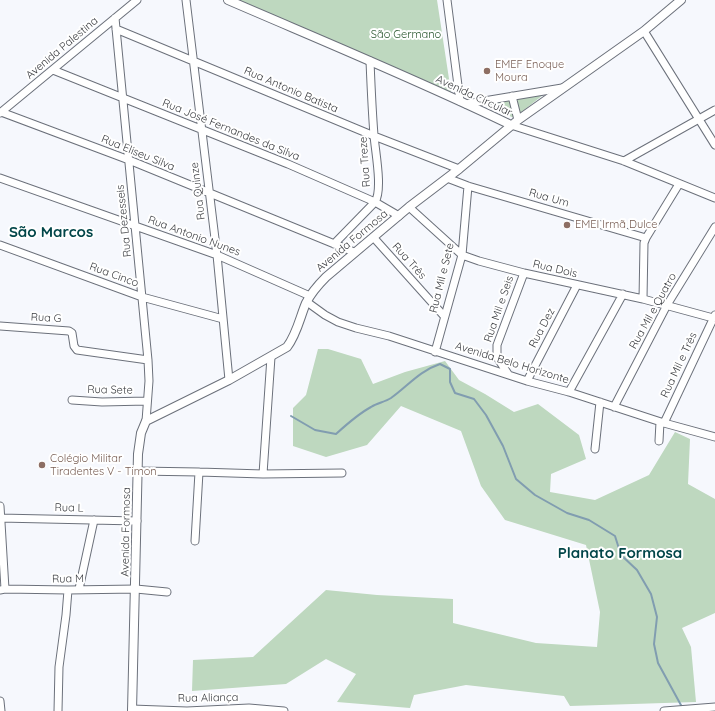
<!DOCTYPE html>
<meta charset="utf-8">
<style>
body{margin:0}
canvas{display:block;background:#f6f8fd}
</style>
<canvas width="715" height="711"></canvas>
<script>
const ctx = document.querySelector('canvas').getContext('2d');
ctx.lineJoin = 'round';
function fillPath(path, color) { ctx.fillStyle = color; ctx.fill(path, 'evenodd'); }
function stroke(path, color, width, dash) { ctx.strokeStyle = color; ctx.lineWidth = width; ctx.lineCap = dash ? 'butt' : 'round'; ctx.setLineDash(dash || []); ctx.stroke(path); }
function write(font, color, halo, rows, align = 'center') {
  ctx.font = font + ' Quicksand,sans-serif'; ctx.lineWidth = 4; ctx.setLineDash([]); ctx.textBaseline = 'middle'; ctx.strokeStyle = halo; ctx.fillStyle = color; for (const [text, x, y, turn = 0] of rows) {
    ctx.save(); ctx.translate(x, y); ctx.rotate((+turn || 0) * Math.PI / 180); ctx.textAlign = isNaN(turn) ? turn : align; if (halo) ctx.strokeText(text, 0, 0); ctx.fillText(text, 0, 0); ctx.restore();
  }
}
const green = new Path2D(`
 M 239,0 L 437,0 L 451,92 Z
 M 543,95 L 514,118 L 483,104 Z
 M 318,349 L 328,349 L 361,359 L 373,384 L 405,372 L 445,361 L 459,380 L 485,394 L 514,412 L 538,404 L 579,435 L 586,459 L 551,474 L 550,492 L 595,500 L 649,475 L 675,432 L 690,439 L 688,484 L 715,499 L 715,613 L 682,628 L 691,647 L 696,702 L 570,706 L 564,696 L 466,685 L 414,695 L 410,708 L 337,702 L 356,674 L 326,659 L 286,684 L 192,691 L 193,660 L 253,657 L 326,590 L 377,595 L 453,599 L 453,623 L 536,643 L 597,647 L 600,612 L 586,545 L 505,520 L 481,486 L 461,431 L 401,406 L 367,445 L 326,457 L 293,446 L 293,408 L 306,395 Z`);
const stream = new Path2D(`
 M 291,416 L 315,430 L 336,434 C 347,424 358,414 371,407 C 377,403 385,402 391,398 C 408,386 419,371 440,364 L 450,369 L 450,382 L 455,393 L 474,399 L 486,415 L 503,446 L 516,479 L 535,495 L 567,513 L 589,520 L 615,536 L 621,555 L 637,570 L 651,594 L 657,617 L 654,644 L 658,663 L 682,707`);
const minor = new Path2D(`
 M 186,0 L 217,255 L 229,380
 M 447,0 L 460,101
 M 115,18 L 148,360 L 149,381 L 146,421
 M 116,29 L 374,136 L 459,169
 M 644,31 L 715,145
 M 53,70 L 288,164 L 375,202 L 399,216
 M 512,96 L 518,120
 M 466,104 L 562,88
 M 1,112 L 129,160 L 354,252
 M 0,113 L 137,0
 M 511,125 L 624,161 L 715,198
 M 624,161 L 715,110
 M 0,178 L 217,255 L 310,296
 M 447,178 L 468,186 L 646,238
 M 409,207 L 462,255 L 479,261 L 524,273 L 643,299 L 713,318
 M 374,238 L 444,316
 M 334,244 L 375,202 C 383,189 375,151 374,135 C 372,110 371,85 370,61
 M 0,245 L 142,297 L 223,319
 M 643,299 L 644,243 L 646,238 L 679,184
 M 307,302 L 325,315 L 338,322 L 356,328 L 389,336 L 527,381 L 569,392 L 664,423 L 715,437
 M 0,326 L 69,331 L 72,333 L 74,346 L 77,350 L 148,360
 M 435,352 L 462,255 L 468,186
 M 508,374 L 497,357 L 497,345 L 524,273
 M 527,381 L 577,285
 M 569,392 L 623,294
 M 72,400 L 102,402 L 147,401
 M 614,407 L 667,305 L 715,227
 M 664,423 L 715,315
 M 659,441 L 660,422
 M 595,449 L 600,402
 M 138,471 L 199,472 L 263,474 L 342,473
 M 263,474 L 271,357
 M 0,506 L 5,589
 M 0,518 L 137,521
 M 195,541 L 199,472
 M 79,589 L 94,520
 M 0,590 L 5,589 L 68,590 L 136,589 L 167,592
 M 0,701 L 1,711
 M 132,709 L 187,711 L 249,708 L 284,711
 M 58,711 L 59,667 L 66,615 L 68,590
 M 664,711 L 715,707`);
const major = new Path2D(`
 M 228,0 C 323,41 418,80 511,125
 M 132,711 L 138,454 L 141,433 L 146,421 L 229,380 L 287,347 C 297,334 300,317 306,303 C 311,293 318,285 326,277 L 409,207 L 459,169 L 518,120 L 644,31 L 681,0`);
const markers = [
 [487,71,4,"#8d6e63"],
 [567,225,4,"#8d6e63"],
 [42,465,4,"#8d6e63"]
];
const parkNames = [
 ["São Germano",406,35]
];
const streetNames = [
 ["Avenida Palestina",62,48,-40],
 ["Rua Antonio Batista",291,90,23],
 ["Avenida Circular",474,96,25],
 ["Rua José Fernandes da Silva",231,130,22],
 ["Rua Eliseu Silva",138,153,22],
 ["Rua Treze",365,162,-94],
 ["Rua Quinze",198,191,-97],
 ["Rua Um",549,198,16],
 ["Rua Dezesseis",124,221,-96],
 ["Rua Antonio Nunes",194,236,20],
 ["Avenida Formosa",352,241,-40],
 ["Rua Três",409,261,48],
 ["Rua Dois",555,269,13],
 ["Rua Cinco",114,275,20],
 ["Rua Mil e Sete",442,278,-76],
 ["Rua Mil e Seis",499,309,-71],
 ["Rua Mil e Quatro",653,311,-61],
 ["Rua G",46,318,3],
 ["Rua Dez",542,328,-62],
 ["Avenida Belo Horizonte",512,363,17],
 ["Rua Mil e Três",679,365,-65],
 ["Rua Sete",110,390,1],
 ["Rua L",69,508,1],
 ["Avenida Formosa",126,532,-89],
 ["Rua M",68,579,-1],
 ["Rua Aliança",208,698,-1]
];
const educationNames = [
 ["EMEF Enoque",495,65],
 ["Moura",495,78],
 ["EMEI Irmã Dulce",575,225],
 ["Colégio Militar",50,459],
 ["Tiradentes V - Timon",50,472]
];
const districtNames = [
 ["São Marcos",51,232],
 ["Planato Formosa",620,553]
];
fillPath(green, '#bed8bf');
stroke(stream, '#819db0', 2);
stroke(minor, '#6c717b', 9);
stroke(major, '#6c717b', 10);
stroke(minor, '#fff', 7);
stroke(major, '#fff', 8);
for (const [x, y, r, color] of markers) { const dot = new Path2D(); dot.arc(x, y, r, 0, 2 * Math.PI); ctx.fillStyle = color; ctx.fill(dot); stroke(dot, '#fff', 1.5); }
write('11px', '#25532a', '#fff', parkNames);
write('11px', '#3a3c40', '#fff', streetNames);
write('11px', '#785e54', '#fff', educationNames, 'left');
write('bold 15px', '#024649', '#fff', districtNames);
</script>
